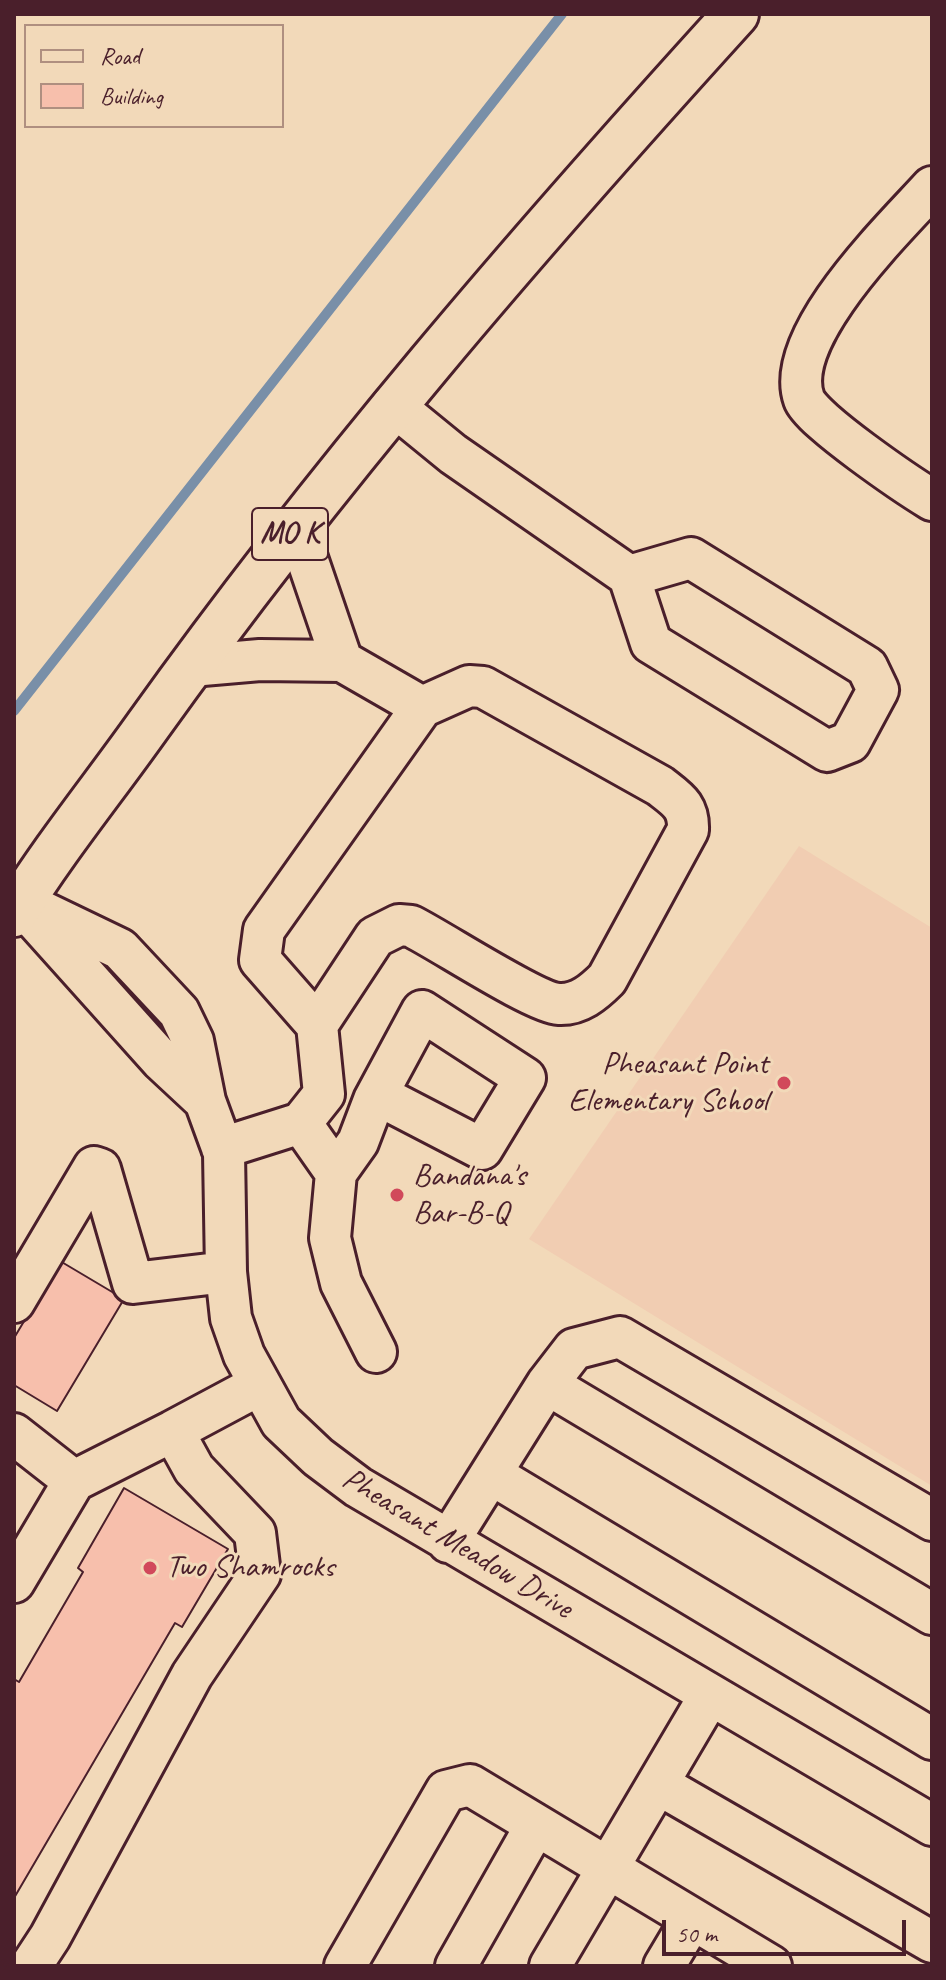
<!DOCTYPE html>
<style>
body{margin:0}
#map{position:relative;width:946px;height:1980px;overflow:hidden;background:#f2d9b9;font-family:Caveat,sans-serif}
canvas{display:block}
.frame{position:absolute;inset:0;border:16px solid #4a1f2b;pointer-events:none}
.legend{position:absolute;left:24px;top:24px;width:260px;height:104px;box-sizing:border-box;background:#f2d9b9;border:2px solid #af8f80;margin:0;padding:10px 14px;list-style:none;font-size:24px;color:#4a1f2b}
.legend li{display:flex;align-items:center;gap:16px;height:40px}
.legend b{width:40px;border:2px solid #af8f80}
.scale{position:absolute;left:662px;top:1920px;width:244px;height:36px;box-sizing:border-box;border:4px solid #4a1f2b;border-top:0;padding-left:10px;font-size:24px;line-height:28px;white-space:nowrap;color:#4a1f2b;-webkit-text-stroke:6px #f2d9b9;paint-order:stroke}
</style>
<div id="map">
<canvas width="946" height="1980"></canvas>
<div class="frame"></div>
<ul class="legend">
<li><b style="height:10px;background:#f2d9b9"></b>Road</li>
<li><b style="height:22px;background:#f7bfac"></b>Building</li>
</ul>
<div class="scale">50 m</div>
</div>
<script>
const ctx = document.querySelector('canvas').getContext('2d');
ctx.lineJoin = 'round';
function fillPath(path, color) { ctx.fillStyle = color; ctx.fill(path, 'evenodd'); }
function stroke(path, color, width, dash) { ctx.strokeStyle = color; ctx.lineWidth = width; ctx.lineCap = dash ? 'butt' : 'round'; ctx.setLineDash(dash || []); ctx.stroke(path); }
function write(font, color, halo, rows, align = 'center') {
  ctx.font = font + ' Caveat,sans-serif'; ctx.lineWidth = 6; ctx.setLineDash([]); ctx.textBaseline = 'middle'; ctx.strokeStyle = halo; ctx.fillStyle = color; for (const [text, x, y, turn = 0] of rows) {
    ctx.save(); ctx.translate(x, y); ctx.rotate((+turn || 0) * Math.PI / 180); ctx.textAlign = isNaN(turn) ? turn : align; if (halo) ctx.strokeText(text, 0, 0); ctx.fillText(text, 0, 0); ctx.restore();
  }
}
const built = new Path2D(`
 M 799,846 L 932,928 L 932,1486 L 529,1239 Z`);
const stream = new Path2D(`
 M 14,711 L 562,14`);
const building = new Path2D(`
 M 60,1261 L 124,1299 L 57,1411 L 14,1385 L 14,1338 Z
 M 124,1488 L 228,1549 L 182,1627 L 175,1623 L 14,1898 L 14,1679 L 19,1682 L 83,1572 L 78,1568 Z`);
const minor = new Path2D(`
 M 932,187 C 893,230 782,337 804,399 C 811,420 909,486 932,500
 M 393,405 L 453,454 L 629,576 L 691,558 L 867,667 L 878,690 L 850,742 L 827,751 L 651,643 L 629,576
 M 296,526 L 342,661
 M 191,666 L 260,660 L 342,661 L 422,707
 M 14,898 L 120,949 L 179,1012 L 193,1041 L 205,1101 L 224,1153 L 226,1272 L 231,1318 L 244,1355 L 281,1422 L 318,1457 L 358,1487 L 932,1825
 M 31,915 L 161,1060 L 205,1101
 M 317,1025 L 260,960 L 264,930 L 422,707 L 469,686 L 483,687 L 660,786 C 678,800 689,806 688,830 L 607,979 C 594,992 579,1005 559,1004 C 535,1003 441,941 411,926 L 399,925 L 375,937 L 317,1025 L 324,1094 L 301,1123 L 336,1173 L 358,1142 L 374,1100 L 422,1011 L 525,1078 L 482,1149 L 378,1095
 M 222,1148 L 301,1123
 M 336,1173 L 330,1238 L 341,1283 L 376,1352
 M 14,1302 L 94,1167 L 100,1169 L 133,1283 L 226,1272
 M 547,1384 L 932,1614
 M 14,1434 L 74,1481 L 173,1431
 M 491,1474 L 932,1739
 M 448,1542 L 547,1384 L 574,1349 L 620,1337 L 932,1520
 M 14,1582 L 74,1481
 M 658,1784 L 932,1942
 M 31,1966 L 50,1937 L 192,1675 L 260,1574 L 255,1533 L 194,1469 L 173,1431 L 259,1385
 M 345,1966 L 446,1791 L 470,1785 L 771,1966
 M 456,1966 L 536,1825
 M 550,1966 L 710,1695
 M 664,1966 L 692,1919`);
const major = new Path2D(`
 M 14,914 C 54,849 103,789 147,727 C 327,475 528,243 736,14`);
const markers = [
 [784,1083,8,"#d1495b"],
 [397,1195,8,"#d1495b"],
 [150,1568,8,"#d1495b"]
];
const shields = [
 [290,534,76]
];
const shieldNames = [
 ["MO K",290,534]
];
const poiNames = [
 ["Pheasant Point",768,1065,"right"],
 ["Elementary School",768,1102,"right"],
 ["Bandana's",413,1177],
 ["Bar-B-Q",413,1214],
 ["Two Shamrocks",166,1568]
];
const streetNames = [
 ["Pheasant Meadow Drive",457,1544,31]
];
fillPath(built, '#f1cdb2');
stroke(stream, '#798fa8', 10);
fillPath(building, '#f7bfac');
stroke(building, '#4a1f2b', 2);
stroke(minor, '#4a1f2b', 46);
stroke(major, '#4a1f2b', 50);
stroke(minor, '#f2d9b9', 40);
stroke(major, '#f2d9b9', 44);
for (const [x, y, r, color] of markers) { const dot = new Path2D(); dot.arc(x, y, r, 0, 2 * Math.PI); ctx.fillStyle = color; ctx.fill(dot); stroke(dot, '#f2d9b9', 3); }
for (const [x, y, w] of shields) { const box = new Path2D(); box.roundRect(x - w / 2, y - 26, w, 52, 6); ctx.fillStyle = '#f2d9b9'; ctx.fill(box); stroke(box, '#4a1f2b', 2); }
write('bold 30px', '#4a1f2b', null, shieldNames);
write('32px', '#4a1f2b', '#f2d9b9', poiNames, 'left');
write('32px', '#4a1f2b', '#f2d9b9', streetNames);
</script>
